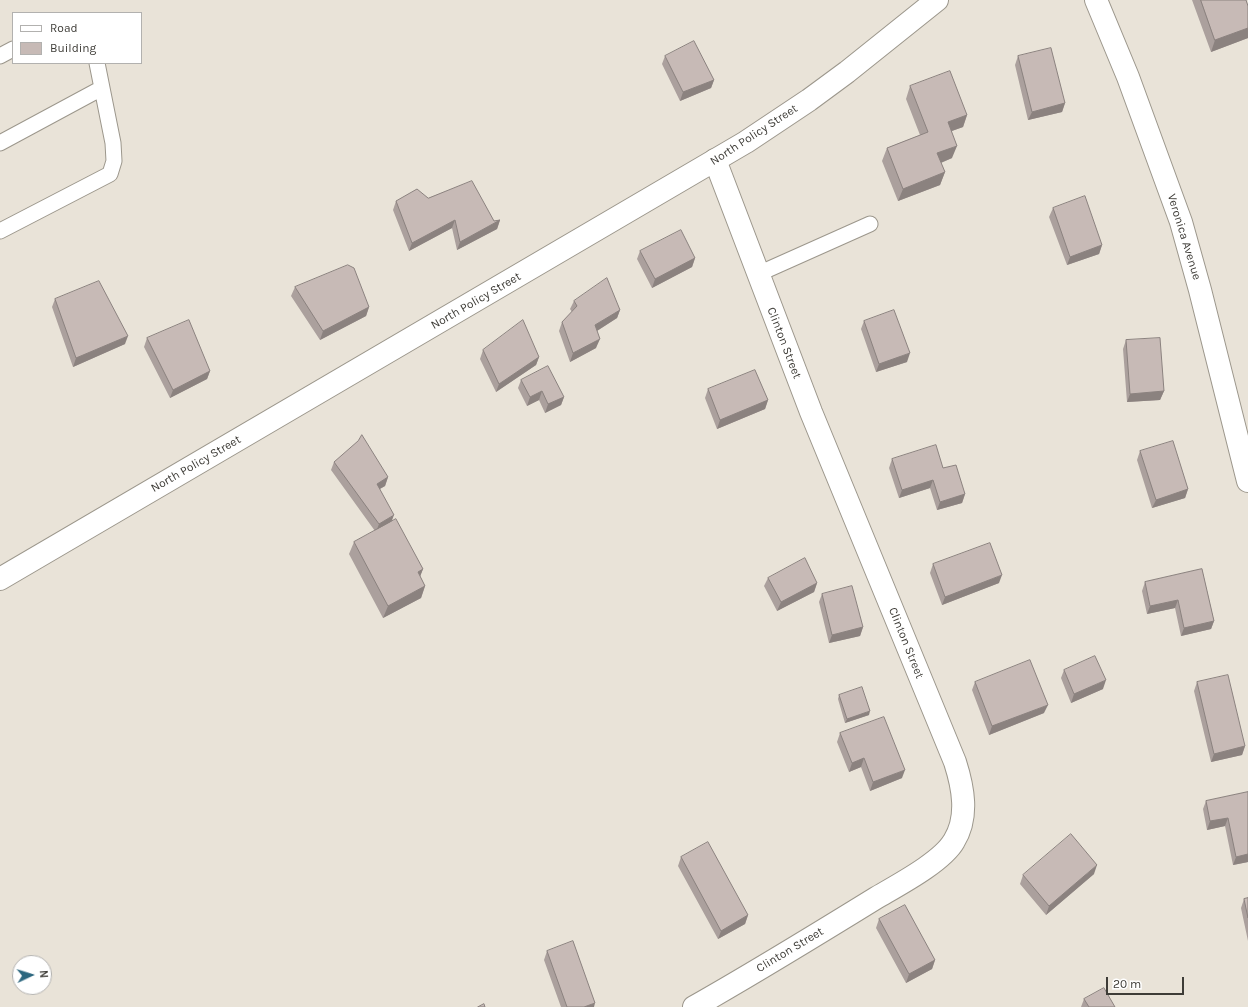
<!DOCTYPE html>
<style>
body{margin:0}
#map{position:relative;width:1248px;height:1007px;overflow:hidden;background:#e9e3d8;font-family:Karla,sans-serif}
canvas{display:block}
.legend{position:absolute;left:12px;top:12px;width:130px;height:52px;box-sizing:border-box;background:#fff;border:1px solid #b2b1af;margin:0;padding:5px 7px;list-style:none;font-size:12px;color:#3e3c37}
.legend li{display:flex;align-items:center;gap:8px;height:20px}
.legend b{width:20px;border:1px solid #b2b1af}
.north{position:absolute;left:12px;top:955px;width:40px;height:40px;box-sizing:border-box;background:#fff;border:1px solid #b2b1af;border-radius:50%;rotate:86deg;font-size:11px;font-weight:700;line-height:16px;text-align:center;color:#3e3c37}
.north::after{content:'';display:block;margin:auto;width:14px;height:18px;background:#2c677f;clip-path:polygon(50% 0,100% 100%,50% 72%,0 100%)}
.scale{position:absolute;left:1106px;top:977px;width:78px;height:18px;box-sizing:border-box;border:2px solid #3e3c37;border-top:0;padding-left:5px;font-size:12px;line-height:14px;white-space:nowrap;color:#3e3c37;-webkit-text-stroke:3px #fff;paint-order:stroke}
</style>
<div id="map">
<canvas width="1248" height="1007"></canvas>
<ul class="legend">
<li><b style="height:5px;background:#fff"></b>Road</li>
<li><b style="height:11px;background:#c7bab6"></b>Building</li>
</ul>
<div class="north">N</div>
<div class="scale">20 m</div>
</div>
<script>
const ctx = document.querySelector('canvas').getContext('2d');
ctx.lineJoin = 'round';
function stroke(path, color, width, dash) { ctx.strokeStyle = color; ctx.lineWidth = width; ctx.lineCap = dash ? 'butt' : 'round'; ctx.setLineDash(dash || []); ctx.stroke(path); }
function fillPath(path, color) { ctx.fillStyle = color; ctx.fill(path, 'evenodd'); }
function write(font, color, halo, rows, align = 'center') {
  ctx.font = font + ' Karla,sans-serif'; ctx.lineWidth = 3; ctx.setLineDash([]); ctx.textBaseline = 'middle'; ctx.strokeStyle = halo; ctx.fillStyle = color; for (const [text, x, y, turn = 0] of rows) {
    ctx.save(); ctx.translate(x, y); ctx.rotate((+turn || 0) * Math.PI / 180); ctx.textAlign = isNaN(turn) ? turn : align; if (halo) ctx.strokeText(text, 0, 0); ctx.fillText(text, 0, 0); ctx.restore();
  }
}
const lane = new Path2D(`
 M 0,56 L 13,49
 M 0,143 L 102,88
 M 0,231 L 110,174 L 114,161 L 113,143 L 97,63
 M 758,274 L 870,224`);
const street = new Path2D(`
 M 1096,0 L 1128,77 L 1181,222 L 1200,290 L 1248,481
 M 694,1007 C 756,972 816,935 876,898 C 898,885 942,862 954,841 C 969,817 963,787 955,762 L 811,412 L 715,160`);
const secondary = new Path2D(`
 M 0,579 L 746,142 L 809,100 L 847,72 L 937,0`);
const wall = new Path2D(`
 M 1192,0 L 1246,0 L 1248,6 L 1248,38 L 1211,52 Z
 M 665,56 L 714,80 L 711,88 L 680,101 L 662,64 Z
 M 1018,56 L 1065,103 L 1062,112 L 1028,120 L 1015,65 Z
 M 910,86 L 967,115 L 963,127 L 952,131 L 952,158 L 941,163 L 945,172 L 940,185 L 898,201 L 882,161 L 887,148 L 920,135 L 906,99 Z
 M 428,198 L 494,221 L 500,220 L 497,229 L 457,250 L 452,228 L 409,251 L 393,210 L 396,201 Z
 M 1053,208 L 1102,245 L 1099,254 L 1067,265 L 1049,217 Z
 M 640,251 L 695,258 L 692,267 L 652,288 L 637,259 Z
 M 295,287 L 369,307 L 366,316 L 320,340 L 291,296 Z
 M 55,299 L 125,344 L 73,367 L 52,307 Z
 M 574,301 L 620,310 L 617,318 L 597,331 L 596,348 L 570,362 L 559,331 L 562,322 L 572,312 L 570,309 Z
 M 864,321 L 907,362 L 876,372 L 861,329 Z
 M 147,338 L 210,371 L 207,379 L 170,398 L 144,347 Z
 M 1126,340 L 1164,391 L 1160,400 L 1127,402 L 1123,349 Z
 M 483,350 L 539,357 L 536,365 L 496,392 L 480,359 Z
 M 521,380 L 564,397 L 561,405 L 545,413 L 539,400 L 527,406 L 518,388 Z
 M 708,389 L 768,400 L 765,409 L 717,429 L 705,398 Z
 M 1140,451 L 1188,489 L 1185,498 L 1152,508 L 1137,460 Z
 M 892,459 L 943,468 L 965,494 L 962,503 L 937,510 L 930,488 L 899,498 L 889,468 Z
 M 334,462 L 388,477 L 385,486 L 380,489 L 392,522 L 423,569 L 420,576 L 425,586 L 421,598 L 383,618 L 349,554 L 354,542 L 375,531 L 331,470 Z
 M 933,564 L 999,583 L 942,605 L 930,573 Z
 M 1202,569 L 1214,621 L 1211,629 L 1181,636 L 1175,608 L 1147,614 L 1142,591 L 1145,582 Z
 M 768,578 L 817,583 L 814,592 L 777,611 L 764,586 Z
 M 822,594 L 863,627 L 860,636 L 829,643 L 819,602 Z
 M 1064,670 L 1103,689 L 1071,703 L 1061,678 Z
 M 975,682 L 1044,713 L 989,735 L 972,690 Z
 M 1197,682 L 1245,746 L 1242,755 L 1211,762 L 1194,691 Z
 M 839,695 L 869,715 L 845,723 L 838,699 Z
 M 840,733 L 902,778 L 870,791 L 861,767 L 849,772 L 837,742 Z
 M 1248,792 L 1248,862 L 1233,865 L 1225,826 L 1207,830 L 1203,809 L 1206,801 Z
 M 681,857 L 748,915 L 745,924 L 718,939 L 678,866 Z
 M 1094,874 L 1046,915 L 1020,884 L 1023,875 Z
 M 1248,898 L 1248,941 L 1241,908 L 1244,899 Z
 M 879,919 L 935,960 L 932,969 L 906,983 L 876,928 Z
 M 547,951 L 594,1007 L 561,1007 L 544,960 Z
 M 1084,999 L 1115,1007 L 1081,1007 Z`);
const shadedWall = new Path2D(`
 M 1248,28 L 1248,38 L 1211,52 L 1215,40 Z
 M 714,80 L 711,88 L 680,101 L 683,92 Z
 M 1065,103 L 1062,112 L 1028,120 L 1032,112 Z
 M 967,115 L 963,127 L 943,134 L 948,122 Z
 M 957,146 L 952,158 L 933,166 L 937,153 Z
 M 945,172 L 940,185 L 898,201 L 903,189 Z
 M 455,220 L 452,228 L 409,251 L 412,243 Z
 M 500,220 L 497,229 L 457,250 L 460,242 Z
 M 1102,245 L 1099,254 L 1067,265 L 1070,257 Z
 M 695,258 L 692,267 L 652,288 L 655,279 Z
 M 369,307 L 366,316 L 320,340 L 323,331 Z
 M 620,310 L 617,318 L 592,334 L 595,325 Z
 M 128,336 L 125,344 L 73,367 L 76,358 Z
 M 600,339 L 596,348 L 570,362 L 573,353 Z
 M 910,353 L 907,362 L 876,372 L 879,364 Z
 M 539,357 L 536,365 L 496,392 L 499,384 Z
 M 210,371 L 207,379 L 170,398 L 173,390 Z
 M 542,391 L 539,400 L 527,406 L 530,397 Z
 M 1164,391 L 1160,400 L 1127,402 L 1130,394 Z
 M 564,397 L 561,405 L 545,413 L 548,404 Z
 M 768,400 L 765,409 L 717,429 L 720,420 Z
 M 388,477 L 385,486 L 374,492 L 377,484 Z
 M 933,480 L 930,488 L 899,498 L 902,490 Z
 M 1188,489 L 1185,498 L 1152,508 L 1156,500 Z
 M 965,494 L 962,503 L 937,510 L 940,502 Z
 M 394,515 L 391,523 L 376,532 L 379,524 Z
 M 423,569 L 418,582 L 418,572 Z
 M 1002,575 L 999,583 L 942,605 L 945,597 Z
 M 817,583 L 814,592 L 777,611 L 781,602 Z
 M 425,586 L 421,598 L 383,618 L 388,606 Z
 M 1178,600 L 1175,608 L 1147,614 L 1150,606 Z
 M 1214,621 L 1211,629 L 1181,636 L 1184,628 Z
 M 863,627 L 860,636 L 829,643 L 832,635 Z
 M 1106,680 L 1103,689 L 1071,703 L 1074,694 Z
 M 1048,705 L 1044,713 L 989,735 L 992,726 Z
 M 870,711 L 869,715 L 845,723 L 847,719 Z
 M 1245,746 L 1242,755 L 1211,762 L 1214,754 Z
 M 864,758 L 861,767 L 849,772 L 852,763 Z
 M 905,770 L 902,778 L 870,791 L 873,782 Z
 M 1228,818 L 1225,826 L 1207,830 L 1210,821 Z
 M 1248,854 L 1248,862 L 1233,865 L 1236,857 Z
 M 1097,865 L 1094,874 L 1046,915 L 1049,906 Z
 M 748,915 L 745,924 L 718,939 L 721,931 Z
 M 935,960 L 932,969 L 906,983 L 909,974 Z
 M 595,1003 L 594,1007 L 584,1007 Z`);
const building = new Path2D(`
 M 1201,0 L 1246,0 L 1248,6 L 1248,28 L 1215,40 Z
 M 694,41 L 714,80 L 683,92 L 665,56 Z
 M 1051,48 L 1065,103 L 1032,112 L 1018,56 Z
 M 950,71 L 967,115 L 948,122 L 957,146 L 937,153 L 945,172 L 903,189 L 887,148 L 928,132 L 910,86 Z
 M 472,181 L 494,221 L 500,220 L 460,242 L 455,220 L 412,243 L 396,201 L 417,189 L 428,198 Z
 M 1085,196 L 1102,245 L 1070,257 L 1053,208 Z
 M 681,230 L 695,258 L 655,279 L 640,251 Z
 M 348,265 L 354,268 L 369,307 L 323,331 L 295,287 Z
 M 607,278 L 620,310 L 595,325 L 600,339 L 573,353 L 562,322 L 577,306 L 574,301 Z
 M 99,281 L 128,336 L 76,358 L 55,299 Z
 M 894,310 L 910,353 L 879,364 L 864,321 Z
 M 189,320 L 210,371 L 173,390 L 147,338 Z
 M 523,320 L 539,357 L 499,384 L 483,350 Z
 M 1160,338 L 1164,391 L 1130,394 L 1126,340 Z
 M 548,366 L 564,397 L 548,404 L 542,391 L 530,397 L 521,380 Z
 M 755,370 L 768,400 L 720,420 L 708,389 Z
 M 362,435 L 388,477 L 377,484 L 394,515 L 379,524 L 334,462 L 358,441 Z
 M 1173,441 L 1188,489 L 1156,500 L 1140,451 Z
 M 936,445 L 943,468 L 956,465 L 965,494 L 940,502 L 933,480 L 902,490 L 892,459 Z
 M 396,519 L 423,569 L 418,572 L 425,586 L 388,606 L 354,542 Z
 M 990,543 L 1002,575 L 945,597 L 933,564 Z
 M 805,558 L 817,583 L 781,602 L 768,578 Z
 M 1202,569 L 1214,621 L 1184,628 L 1178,600 L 1150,606 L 1145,582 Z
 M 852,586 L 863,627 L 832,635 L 822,594 Z
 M 1095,656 L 1106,680 L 1074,694 L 1064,670 Z
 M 1030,660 L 1048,705 L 992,726 L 975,682 Z
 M 1228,675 L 1245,746 L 1214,754 L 1197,682 Z
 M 862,687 L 870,711 L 847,719 L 839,695 Z
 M 884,717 L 905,770 L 873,782 L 864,758 L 852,763 L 840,733 Z
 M 1248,792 L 1248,854 L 1236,857 L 1228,818 L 1210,821 L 1206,801 Z
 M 1071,834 L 1097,865 L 1049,906 L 1023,875 Z
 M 708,842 L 748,915 L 721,931 L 681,857 Z
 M 1248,898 L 1248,918 L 1244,899 Z
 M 905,905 L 935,960 L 909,974 L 879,919 Z
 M 573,941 L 595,1003 L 584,1007 L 567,1007 L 547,951 Z
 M 1104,988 L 1115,1007 L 1089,1007 L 1084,999 Z
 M 484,1004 L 485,1007 L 478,1007 Z`);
const streetNames = [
 ["North Policy Street",754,135,-33],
 ["Veronica Avenue",1184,237,73],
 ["North Policy Street",476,301,-30],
 ["Clinton Street",784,343,69],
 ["North Policy Street",196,464,-30],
 ["Clinton Street",906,643,68],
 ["Clinton Street",790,950,-31]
];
stroke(lane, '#9c978c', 17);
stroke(street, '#9c978c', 24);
stroke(secondary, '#9c978c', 24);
stroke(lane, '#fff', 15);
stroke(street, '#fff', 22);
stroke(secondary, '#fff', 22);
fillPath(wall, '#aba09d');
fillPath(shadedWall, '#8b827f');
fillPath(building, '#c7bab6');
stroke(building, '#8b827f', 1);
write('12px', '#3e3c37', '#fff', streetNames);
</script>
